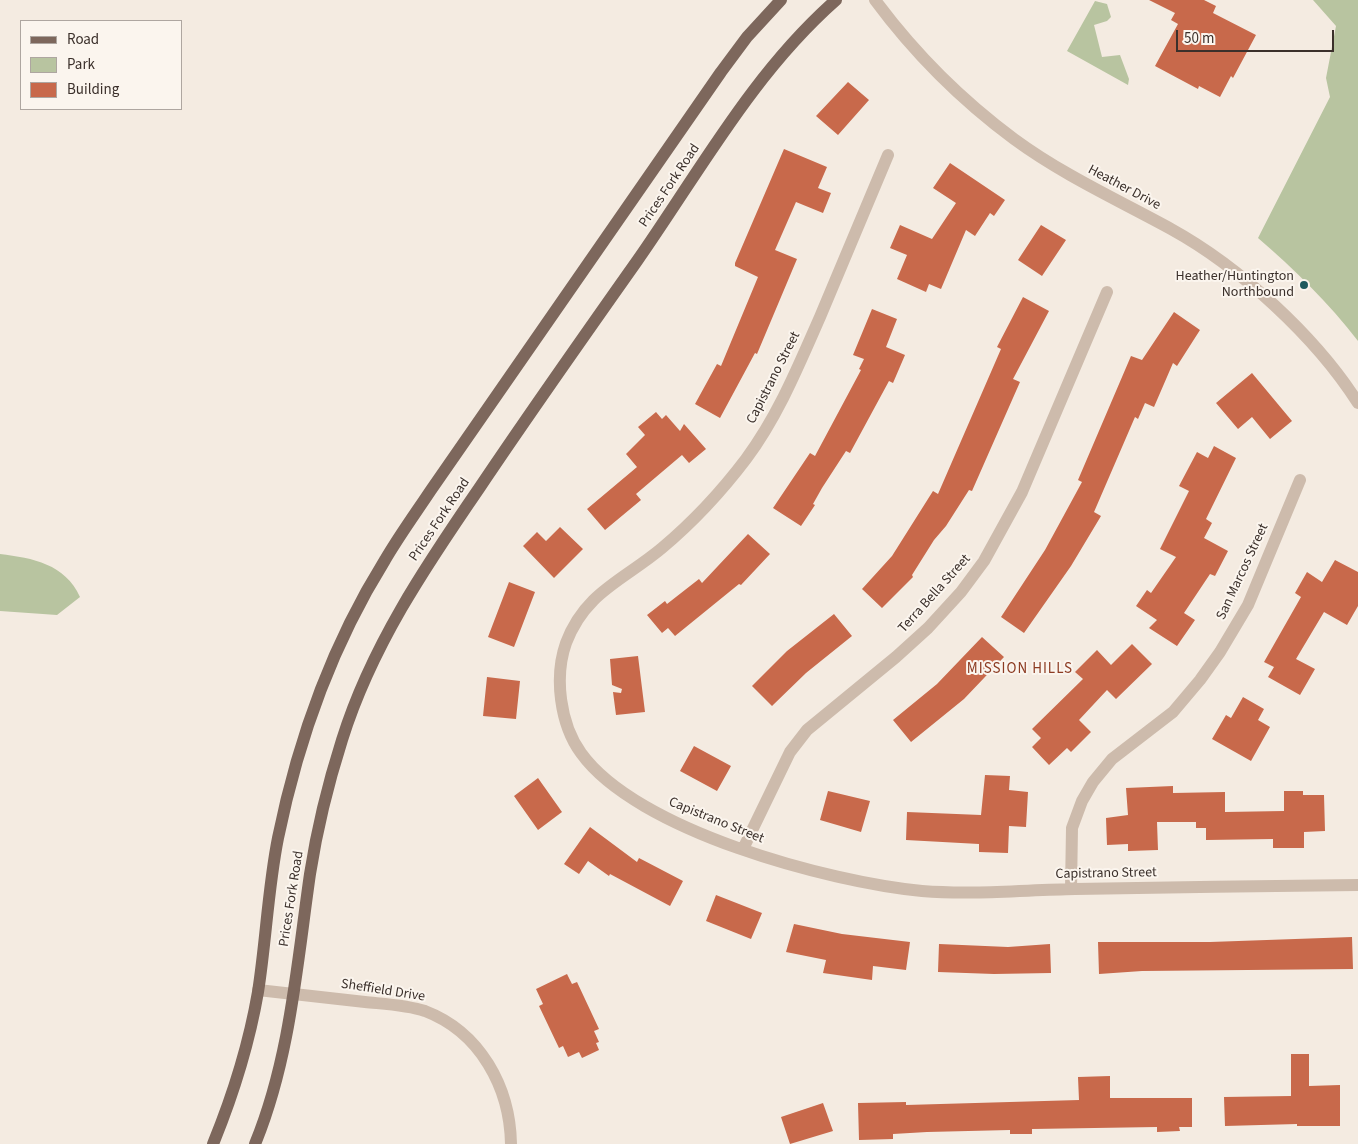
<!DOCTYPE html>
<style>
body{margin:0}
#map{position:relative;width:1358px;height:1144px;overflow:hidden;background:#f4ebe1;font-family:"Source Sans 3",sans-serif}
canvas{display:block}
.legend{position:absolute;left:20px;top:20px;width:162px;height:90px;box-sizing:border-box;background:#fbf5ee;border:1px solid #aea6a0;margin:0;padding:6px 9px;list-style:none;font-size:15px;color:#3b302b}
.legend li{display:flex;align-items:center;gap:10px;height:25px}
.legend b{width:25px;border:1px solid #aea6a0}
.scale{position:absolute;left:1176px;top:30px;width:158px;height:22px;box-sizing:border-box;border:2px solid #3b302b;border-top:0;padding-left:6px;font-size:15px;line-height:18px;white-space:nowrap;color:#3b302b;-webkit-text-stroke:4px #fbf5ee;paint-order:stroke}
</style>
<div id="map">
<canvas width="1358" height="1144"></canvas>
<ul class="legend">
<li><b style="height:6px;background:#7d675c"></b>Road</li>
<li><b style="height:14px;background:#b8c4a0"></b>Park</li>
<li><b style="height:14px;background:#c8694b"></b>Building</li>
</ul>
<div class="scale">50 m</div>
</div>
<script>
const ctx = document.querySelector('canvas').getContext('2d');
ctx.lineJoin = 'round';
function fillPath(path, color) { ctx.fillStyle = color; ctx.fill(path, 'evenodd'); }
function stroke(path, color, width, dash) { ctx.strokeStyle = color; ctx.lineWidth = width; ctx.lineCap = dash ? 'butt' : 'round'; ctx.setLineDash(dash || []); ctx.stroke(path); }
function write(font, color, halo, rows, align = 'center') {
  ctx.font = font + ' "Source Sans 3",sans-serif'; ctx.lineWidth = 4; ctx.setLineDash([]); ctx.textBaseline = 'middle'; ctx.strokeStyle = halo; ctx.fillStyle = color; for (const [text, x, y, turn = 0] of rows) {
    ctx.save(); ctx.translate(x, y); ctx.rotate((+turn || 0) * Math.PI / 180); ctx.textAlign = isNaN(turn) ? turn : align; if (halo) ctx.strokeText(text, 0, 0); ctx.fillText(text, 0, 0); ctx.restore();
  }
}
const green = new Path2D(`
 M 1313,0 L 1358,0 L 1358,341 C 1329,303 1294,269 1258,238 L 1330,97 L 1326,78 L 1336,26 Z
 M 1095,1 L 1107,4 L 1111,17 L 1107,21 L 1094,25 L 1102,57 L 1120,55 L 1129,79 L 1128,85 L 1067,51 Z
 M 0,554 C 33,558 65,564 80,597 L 57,615 L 0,611 Z`);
const building = new Path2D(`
 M 1149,0 L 1204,0 L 1216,6 L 1213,13 L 1256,35 L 1233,78 L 1231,76 L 1220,97 L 1199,86 L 1198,89 L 1155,66 L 1178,24 L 1171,20 L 1175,13 Z
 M 848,82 L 869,100 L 838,135 L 816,116 Z
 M 784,149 L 827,167 L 818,188 L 831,193 L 823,213 L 796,202 L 775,250 L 797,259 L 757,354 L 755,353 L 720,418 L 695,404 L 717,364 L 721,366 L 758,277 L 735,266 L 735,263 Z
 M 950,163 L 1005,200 L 994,216 L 990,213 L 975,236 L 966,230 L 941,289 L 929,284 L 926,292 L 897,279 L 907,255 L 890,248 L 900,225 L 932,239 L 956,203 L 933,188 Z
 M 1041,225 L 1066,240 L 1042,276 L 1018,260 Z
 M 1023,297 L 1049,311 L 1013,379 L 1020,382 L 972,491 L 969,490 L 946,526 L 934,540 L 912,575 L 913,577 L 882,608 L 862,589 L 892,556 L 933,491 L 938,494 L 1001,349 L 997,347 Z
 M 872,309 L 897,319 L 886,347 L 905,355 L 893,383 L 889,381 L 850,453 L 846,451 L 822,488 L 813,504 L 815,505 L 801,526 L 773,508 L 810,453 L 815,456 L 861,370 L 859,369 L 864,359 L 853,355 Z
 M 1174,312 L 1200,330 L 1177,366 L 1173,363 L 1154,407 L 1145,403 L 1138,419 L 1135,417 L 1094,512 L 1101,516 L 1071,566 L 1024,633 L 1001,617 L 1045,550 L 1082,482 L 1078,480 L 1131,356 L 1142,360 Z
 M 1252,373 L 1292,421 L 1270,439 L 1252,417 L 1238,429 L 1216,403 Z
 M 656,412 L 662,419 L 666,415 L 680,431 L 684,424 L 706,449 L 689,463 L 682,455 L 636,494 L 641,500 L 605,530 L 587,509 L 637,467 L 626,454 L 645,435 L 638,427 Z
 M 1214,446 L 1236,458 L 1206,519 L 1212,523 L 1204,538 L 1228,551 L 1215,576 L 1210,574 L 1184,613 L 1195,620 L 1177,646 L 1149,628 L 1157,620 L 1136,606 L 1147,590 L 1151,593 L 1176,557 L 1160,549 L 1189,491 L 1179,486 L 1197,452 L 1208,458 Z
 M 560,527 L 583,549 L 554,578 L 523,546 L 537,532 L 546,541 Z
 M 748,534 L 770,554 L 741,585 L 739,584 L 675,636 L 668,628 L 662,633 L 647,615 L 665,601 L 667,604 L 699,579 L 702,583 Z
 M 1335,560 L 1358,572 L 1358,606 L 1347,625 L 1324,612 L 1296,659 L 1315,669 L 1300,695 L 1268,677 L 1274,667 L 1264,662 L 1301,597 L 1295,593 L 1307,572 L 1322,582 Z
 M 509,582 L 535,592 L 514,647 L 488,637 Z
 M 834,614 L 852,636 L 806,673 L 772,706 L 752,686 L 787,651 Z
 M 982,637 L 1004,657 L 964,699 L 911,742 L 893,720 L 937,684 Z
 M 1132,644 L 1152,664 L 1116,699 L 1107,690 L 1079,720 L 1091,732 L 1071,752 L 1067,748 L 1049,765 L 1032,747 L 1041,738 L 1032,729 L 1083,679 L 1075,672 L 1097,650 L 1111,665 Z
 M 638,656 L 645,712 L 616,715 L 613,692 L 621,693 L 622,689 L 612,685 L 610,659 Z
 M 487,677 L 520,681 L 516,719 L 483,716 Z
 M 1243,697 L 1264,709 L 1258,720 L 1270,727 L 1251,761 L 1212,739 L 1226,715 L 1231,718 Z
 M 694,746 L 731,766 L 717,791 L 680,771 Z
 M 985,775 L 1010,776 L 1009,790 L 1028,792 L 1026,827 L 1009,826 L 1008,853 L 979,852 L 979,844 L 906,840 L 907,812 L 981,815 Z
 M 538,778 L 562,812 L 538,830 L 514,796 Z
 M 1173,786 L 1173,793 L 1225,792 L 1225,812 L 1284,811 L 1284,791 L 1303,791 L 1303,795 L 1324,795 L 1325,831 L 1304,832 L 1304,848 L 1273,848 L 1273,839 L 1206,840 L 1206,828 L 1196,828 L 1196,822 L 1157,822 L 1158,850 L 1128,851 L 1128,844 L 1107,845 L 1106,818 L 1128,815 L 1126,788 Z
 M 828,791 L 870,801 L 861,832 L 820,820 Z
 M 590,827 L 637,862 L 639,858 L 683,881 L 670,906 L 610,874 L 609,876 L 588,861 L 579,874 L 564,864 Z
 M 716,895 L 762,913 L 751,939 L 706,921 Z
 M 794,924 L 842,934 L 910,942 L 906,970 L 873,966 L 872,980 L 823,973 L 826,960 L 786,952 Z
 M 1352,937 L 1353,969 L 1142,971 L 1099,974 L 1098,942 L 1210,942 Z
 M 939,944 L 1008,947 L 1050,944 L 1051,973 L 994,974 L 938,972 Z
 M 567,974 L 572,984 L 577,982 L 599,1029 L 594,1031 L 599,1042 L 596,1043 L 599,1050 L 582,1058 L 579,1052 L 568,1057 L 563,1046 L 559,1048 L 539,1006 L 543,1004 L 536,989 Z
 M 1291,1054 L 1309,1054 L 1309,1086 L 1340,1085 L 1340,1126 L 1297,1126 L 1297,1124 L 1225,1126 L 1224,1097 L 1291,1096 Z
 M 1110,1076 L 1110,1098 L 1192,1098 L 1192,1127 L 1179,1127 L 1180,1131 L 1157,1132 L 1157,1127 L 1032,1129 L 1032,1134 L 1010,1134 L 1010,1130 L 927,1132 L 893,1134 L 893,1139 L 859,1140 L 858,1103 L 906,1102 L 906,1105 L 1079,1100 L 1078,1077 Z
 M 823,1103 L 833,1131 L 790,1144 L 781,1117 Z`);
const minor = new Path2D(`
 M 875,0 C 915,54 960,99 1014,139 C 1063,175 1118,200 1171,229 C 1240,267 1316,337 1358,403
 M 888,155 C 865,209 843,263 820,317 C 798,367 778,416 746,459 C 721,492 693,522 662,548 C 624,580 585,592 566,643 C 554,677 560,724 581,753 C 637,831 829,882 922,891 C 973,895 1024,890 1075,889 C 1169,887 1264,886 1358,885
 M 743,849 L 790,752 L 807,730 L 896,657 L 928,628 L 961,592 L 984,561 L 1022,492 L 1107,292
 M 1071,889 L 1072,828 L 1082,801 L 1093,782 L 1112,759 L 1173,712 L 1200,680 L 1220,652 L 1248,605 L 1300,480
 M 258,990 C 293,994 329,998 365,1002 C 384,1004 407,1005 425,1011 C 480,1032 510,1087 511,1144`);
const major = new Path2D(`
 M 213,1144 C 233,1095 249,1044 258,992 C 266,941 268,888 278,838 C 298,740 332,645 385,560 C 399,536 415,514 431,490 L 721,72 L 747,37 L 781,0
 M 255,1144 C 290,1059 297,964 310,874 C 317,829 328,784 342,740 C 371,647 425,567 480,487 C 531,411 584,336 637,261 C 700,171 753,73 836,0`);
const markers = [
 [1304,285,5,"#1f5a5e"]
];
const streetNames = [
 ["Prices Fork Road",670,186,-56],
 ["Heather Drive",1124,188,28],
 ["Capistrano Street",774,378,-63],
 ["Prices Fork Road",440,520,-56],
 ["San Marcos Street",1243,572,-65],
 ["Terra Bella Street",935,594,-48],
 ["Capistrano Street",716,821,22],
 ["Capistrano Street",1106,874,-1],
 ["Prices Fork Road",292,899,-81],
 ["Sheffield Drive",383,991,9]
];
const poiNames = [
 ["Heather/Huntington",1294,277],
 ["Northbound",1294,293]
];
const neighbourhoodNames = [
 ["MISSION HILLS",1020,670]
];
fillPath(green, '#b8c4a0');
fillPath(building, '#c8694b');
stroke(minor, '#cdbbac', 12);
stroke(major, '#7d675c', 12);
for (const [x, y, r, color] of markers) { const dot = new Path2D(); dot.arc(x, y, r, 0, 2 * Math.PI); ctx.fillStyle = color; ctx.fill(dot); stroke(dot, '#fbf5ee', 2); }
write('14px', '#3b302b', '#fbf5ee', streetNames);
write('14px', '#3b302b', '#fbf5ee', poiNames, 'right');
ctx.letterSpacing = '1px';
write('15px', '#8c3b22', '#fbf5ee', neighbourhoodNames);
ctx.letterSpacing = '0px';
</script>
